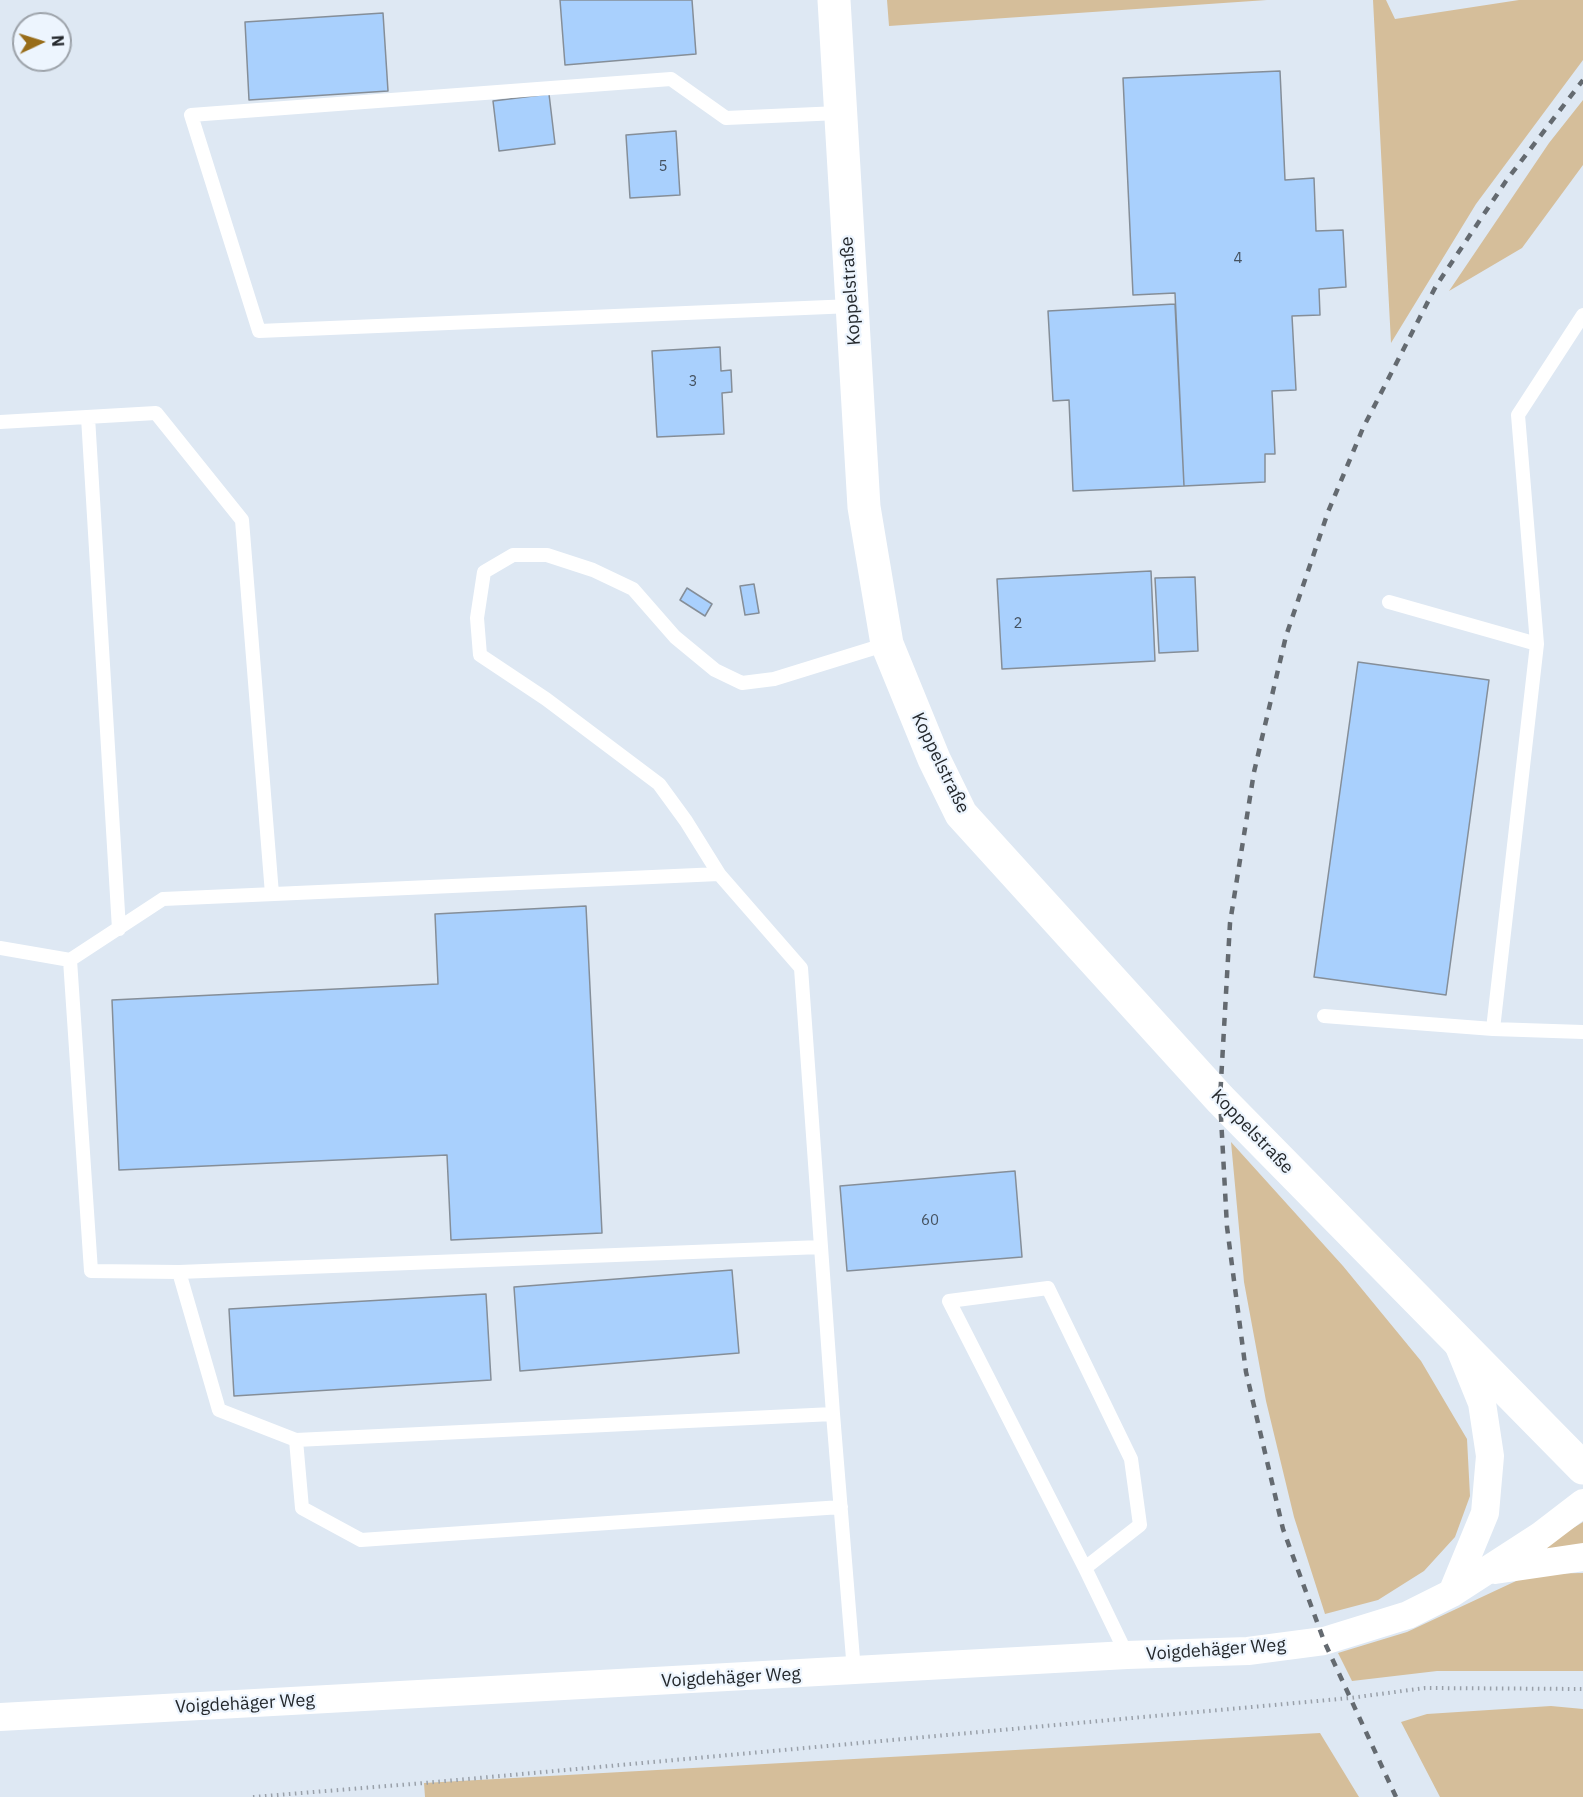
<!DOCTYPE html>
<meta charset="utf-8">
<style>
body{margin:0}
#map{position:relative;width:1583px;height:1797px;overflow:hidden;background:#dee8f3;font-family:"IBM Plex Sans",sans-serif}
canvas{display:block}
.north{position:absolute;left:12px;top:12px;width:60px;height:60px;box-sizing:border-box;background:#edf5fe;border:2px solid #9da3aa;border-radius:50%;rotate:86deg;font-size:16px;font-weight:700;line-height:24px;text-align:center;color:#24282c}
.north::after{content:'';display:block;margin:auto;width:21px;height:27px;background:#986d1a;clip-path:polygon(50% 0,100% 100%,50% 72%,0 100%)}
</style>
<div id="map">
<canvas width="1583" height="1797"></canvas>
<div class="north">N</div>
</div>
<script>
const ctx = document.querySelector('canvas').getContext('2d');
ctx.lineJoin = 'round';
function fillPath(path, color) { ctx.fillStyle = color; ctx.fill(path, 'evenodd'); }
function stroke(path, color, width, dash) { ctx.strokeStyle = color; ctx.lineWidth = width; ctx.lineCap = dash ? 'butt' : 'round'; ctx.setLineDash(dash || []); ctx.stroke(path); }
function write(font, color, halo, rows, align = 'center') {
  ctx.font = font + ' "IBM Plex Sans",sans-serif'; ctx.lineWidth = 4.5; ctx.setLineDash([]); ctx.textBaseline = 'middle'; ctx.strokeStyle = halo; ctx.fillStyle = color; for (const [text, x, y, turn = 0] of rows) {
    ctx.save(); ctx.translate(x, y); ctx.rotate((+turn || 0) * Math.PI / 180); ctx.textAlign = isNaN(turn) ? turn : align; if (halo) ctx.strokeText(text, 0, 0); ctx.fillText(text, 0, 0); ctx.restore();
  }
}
const green = new Path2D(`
 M 887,0 L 1267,0 L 889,26 Z
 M 1373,0 L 1386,0 L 1395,19 L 1519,0 L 1583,0 L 1583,60 L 1476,204 L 1391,343 Z
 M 1583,100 L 1583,165 L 1522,248 L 1449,291 L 1549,143 Z
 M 1231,1142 L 1343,1266 L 1421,1361 L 1467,1439 L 1470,1496 L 1455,1537 L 1424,1571 L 1378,1600 L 1325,1614 L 1294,1517 L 1266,1401 L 1244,1282 Z
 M 1583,1522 L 1583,1549 L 1547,1551 L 1545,1545 Z
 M 1583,1573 L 1583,1671 L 1437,1671 L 1352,1681 L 1338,1653 L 1407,1632 L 1531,1574 Z
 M 1551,1706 L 1583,1709 L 1583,1797 L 1440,1797 L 1401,1722 L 1427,1714 Z
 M 1320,1733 L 1359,1797 L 425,1797 L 424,1783 Z`);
const building = new Path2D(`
 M 560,0 L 692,0 L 696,54 L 565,65 Z
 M 383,13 L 388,91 L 249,100 L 245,22 Z
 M 1280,71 L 1285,180 L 1314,178 L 1316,231 L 1343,230 L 1346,287 L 1319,289 L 1320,315 L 1292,316 L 1296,390 L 1272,391 L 1275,454 L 1265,454 L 1265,482 L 1184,486 L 1175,293 L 1133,295 L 1123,78 Z
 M 549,94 L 555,144 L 499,151 L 493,101 Z
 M 676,131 L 680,195 L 630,198 L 626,135 Z
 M 1175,304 L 1184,486 L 1073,491 L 1069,400 L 1053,401 L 1048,311 Z
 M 720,347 L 721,371 L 731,370 L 732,392 L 722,393 L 724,434 L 657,437 L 652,351 Z
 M 1151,571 L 1155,661 L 1002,669 L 997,579 Z
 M 1195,577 L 1198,651 L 1159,653 L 1155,578 Z
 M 754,584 L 759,613 L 745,615 L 740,586 Z
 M 687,588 L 712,604 L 705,616 L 680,600 Z
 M 1358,662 L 1489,680 L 1446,995 L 1314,977 Z
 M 586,906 L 602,1233 L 451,1240 L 447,1155 L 119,1170 L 112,1000 L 438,984 L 435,914 Z
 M 1015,1171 L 1022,1257 L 847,1271 L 840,1186 Z
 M 732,1270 L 739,1353 L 520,1371 L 514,1287 Z
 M 486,1294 L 491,1380 L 234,1396 L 229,1309 Z`);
const path = new Path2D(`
 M 253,1797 L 424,1783 L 1350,1698 L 1425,1688 L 1583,1689`);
const lane = new Path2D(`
 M 839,113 L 726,118 L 671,79 L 191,115 L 259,331 L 852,306
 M 88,417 L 119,929
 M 0,422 L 156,413 L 242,520 L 272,894
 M 1389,602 L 1537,644 L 1493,1029
 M 1537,644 L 1518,415 L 1583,315
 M 719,874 L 686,821 L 659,784 L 546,699 L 480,655 L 477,618 L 484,572 L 513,555 L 547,555 L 593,570 L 633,589 L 675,637 L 715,670 L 742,683 L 774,679 L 887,644
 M 0,948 L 70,960
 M 1324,1016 L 1493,1029 L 1583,1032
 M 821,1247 L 179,1272 L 91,1271 L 70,960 L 163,899 L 719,874 L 801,968 L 833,1414 L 854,1671
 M 179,1272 L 219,1410 L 296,1440 L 302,1508 L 361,1540 L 841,1507
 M 296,1440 L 833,1414
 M 1085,1568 L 1140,1525 L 1131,1459 L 1048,1288 L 949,1301 L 1085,1568 L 1127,1655`);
const street = new Path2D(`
 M 1495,1570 L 1583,1557
 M 1452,1593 L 1485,1513 L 1490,1456 L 1482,1403 L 1458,1344
 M 0,1717 L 1127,1655 L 1248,1651 L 1324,1641 L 1408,1615 L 1452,1593 L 1540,1536 L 1583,1503`);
const secondary = new Path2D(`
 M 834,0 L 864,507 L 887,644 L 934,759 L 961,814 L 1220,1099 L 1583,1468`);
const rail = new Path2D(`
 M 1396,1797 L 1324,1641 L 1283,1529 L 1246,1372 L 1227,1227 L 1220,1099 L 1230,923 L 1254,772 L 1286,636 L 1328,512 L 1363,428 L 1436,286 L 1506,181 L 1583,80`);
const numberNames = [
 ["5",663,167],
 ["4",1238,259],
 ["3",693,382],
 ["2",1018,624],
 ["60",930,1221]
];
const streetNames = [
 ["Koppelstraße",851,291,-94],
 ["Koppelstraße",940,763,64],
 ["Koppelstraße",1252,1132,46],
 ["Voigdehäger Weg",1216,1650,-4],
 ["Voigdehäger Weg",731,1678,-3],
 ["Voigdehäger Weg",245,1704,-3]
];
fillPath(green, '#d5be9a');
fillPath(building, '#a9d0fd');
stroke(building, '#858e98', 1.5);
stroke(path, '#99a0a9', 4, [1.5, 4.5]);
stroke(lane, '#fff', 14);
stroke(street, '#fff', 28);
stroke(secondary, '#fff', 33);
stroke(rail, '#646a70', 4.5, [8, 8]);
write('15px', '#455260', null, numberNames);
write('18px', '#24282c', '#edf5fe', streetNames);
</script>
